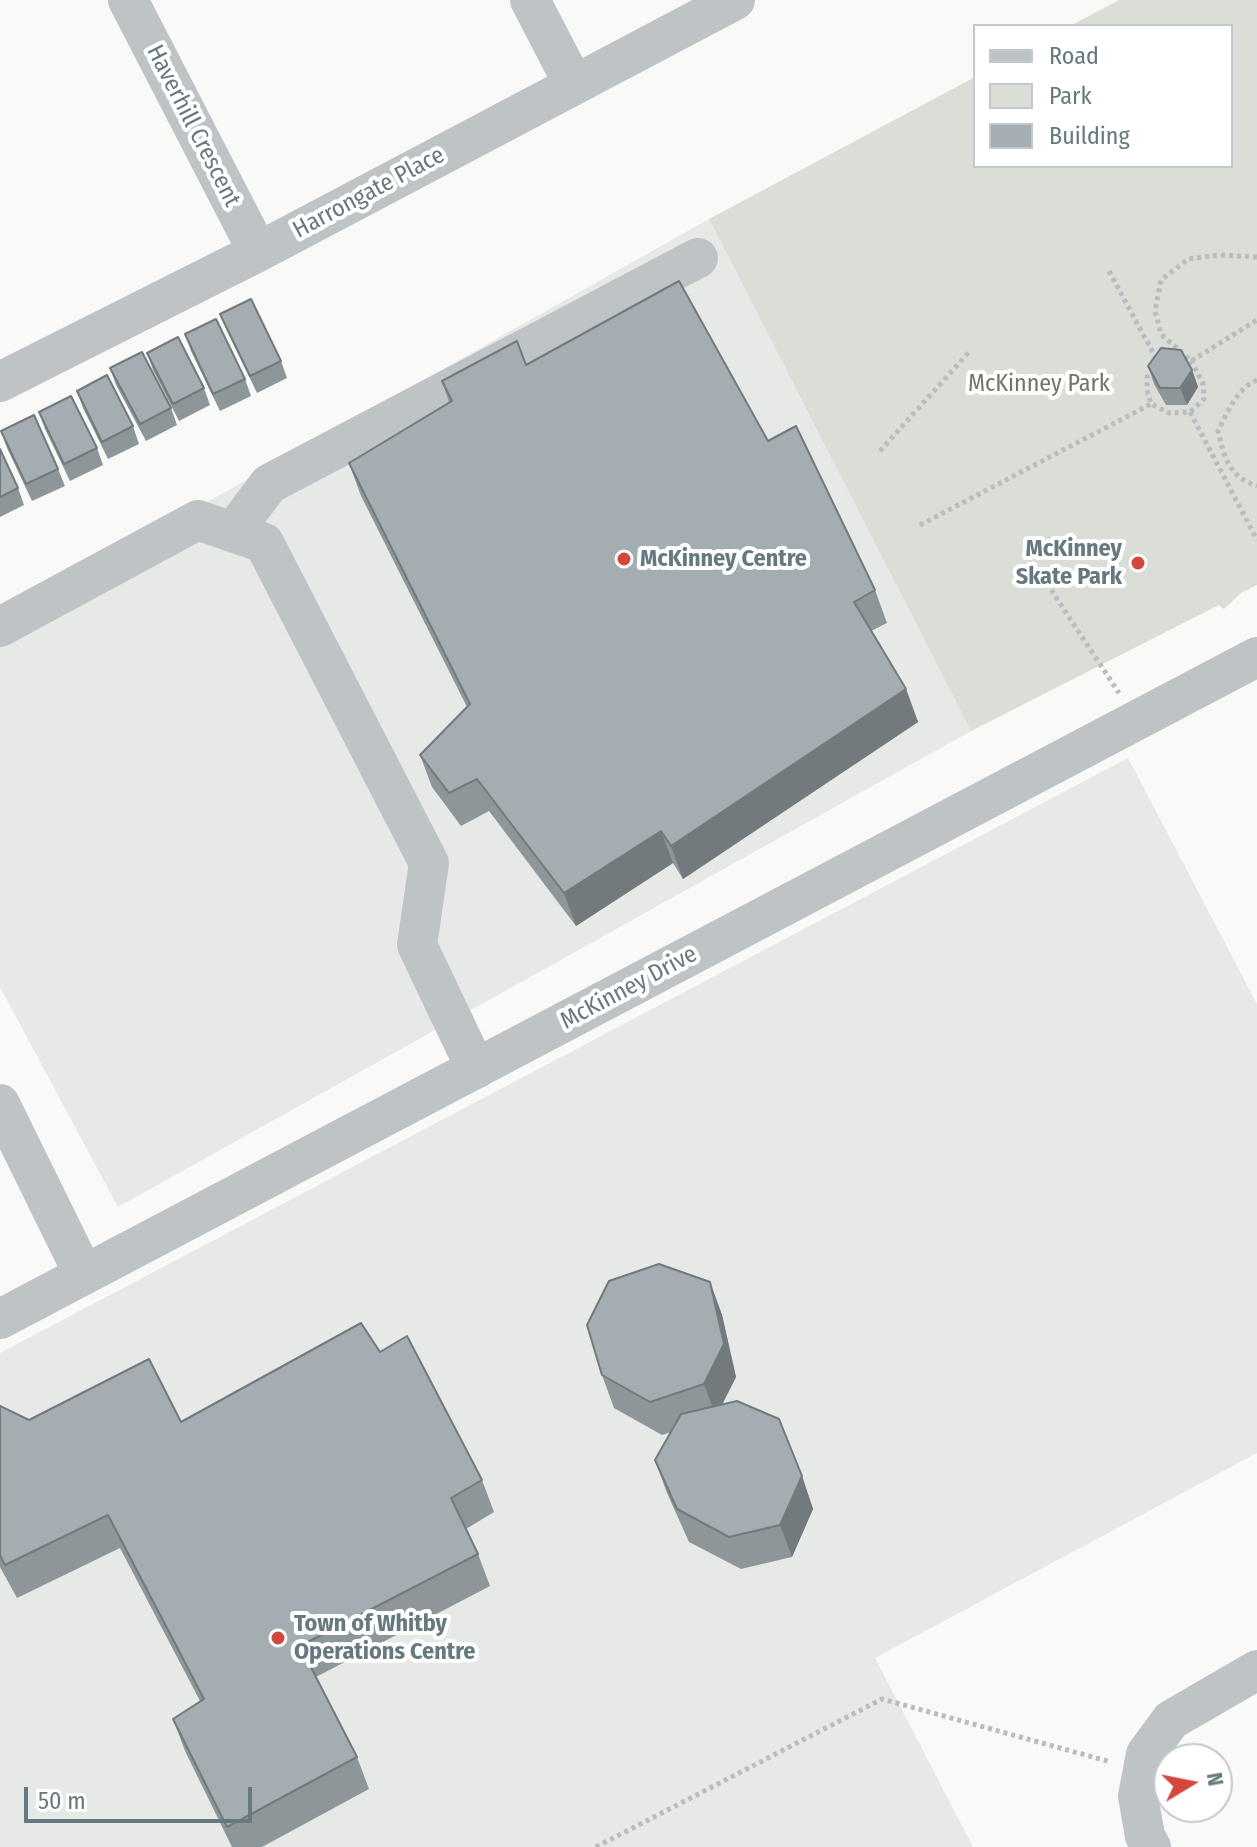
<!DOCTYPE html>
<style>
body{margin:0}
#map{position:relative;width:1257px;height:1847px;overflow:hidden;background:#f9f9f7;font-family:"Fira Sans Condensed",sans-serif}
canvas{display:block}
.legend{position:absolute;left:973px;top:24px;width:260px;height:144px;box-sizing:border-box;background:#fff;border:2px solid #c2c9cc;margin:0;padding:10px 14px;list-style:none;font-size:24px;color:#66797f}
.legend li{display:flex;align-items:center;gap:16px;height:40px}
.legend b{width:40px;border:2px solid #c2c9cc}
.north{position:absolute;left:1153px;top:1743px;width:80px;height:80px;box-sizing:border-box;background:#fff;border:2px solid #c2c9cc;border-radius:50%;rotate:80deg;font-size:22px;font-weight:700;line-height:32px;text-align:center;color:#66797f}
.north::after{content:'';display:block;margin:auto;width:28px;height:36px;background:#d4473d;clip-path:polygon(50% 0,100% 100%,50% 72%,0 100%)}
.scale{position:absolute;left:24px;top:1787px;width:228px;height:36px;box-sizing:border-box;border:4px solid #66797f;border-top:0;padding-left:10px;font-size:24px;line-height:28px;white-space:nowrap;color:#66797f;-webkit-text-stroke:6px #fff;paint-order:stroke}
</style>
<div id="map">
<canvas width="1257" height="1847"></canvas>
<ul class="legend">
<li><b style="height:10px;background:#bec4c6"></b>Road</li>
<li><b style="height:22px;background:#daded7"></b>Park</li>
<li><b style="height:22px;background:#a4aeb2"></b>Building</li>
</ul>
<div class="north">N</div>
<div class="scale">50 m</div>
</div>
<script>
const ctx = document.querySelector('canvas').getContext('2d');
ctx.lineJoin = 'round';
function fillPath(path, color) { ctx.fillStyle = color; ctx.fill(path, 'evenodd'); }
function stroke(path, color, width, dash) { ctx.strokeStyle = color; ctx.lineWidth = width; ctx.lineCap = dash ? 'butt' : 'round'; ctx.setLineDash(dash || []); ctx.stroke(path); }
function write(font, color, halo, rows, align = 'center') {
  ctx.font = font + ' "Fira Sans Condensed",sans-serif'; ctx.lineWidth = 8; ctx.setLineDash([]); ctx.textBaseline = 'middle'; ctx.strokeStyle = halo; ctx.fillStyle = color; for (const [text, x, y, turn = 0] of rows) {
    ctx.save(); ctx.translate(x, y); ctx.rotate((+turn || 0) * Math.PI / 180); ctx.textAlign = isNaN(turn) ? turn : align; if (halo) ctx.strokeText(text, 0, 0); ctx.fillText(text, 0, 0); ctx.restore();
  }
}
const built = new Path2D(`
 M 709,219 L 971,731 L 118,1207 L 0,987 L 0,619 Z
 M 1128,758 L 1257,1004 L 1257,1453 L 875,1658 L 973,1847 L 0,1847 L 0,1353 Z`);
const green = new Path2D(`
 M 1119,0 L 1257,0 L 1257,585 L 1241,593 L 1224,609 L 1219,605 L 971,731 L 709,219 L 975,77 L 975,166 L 1231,166 L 1231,26 L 1070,26 Z`);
const path = new Path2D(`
 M 1257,257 L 1219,255 L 1188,259 L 1161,280 L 1155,311 L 1161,334 L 1191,361 L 1257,320
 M 1109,271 L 1158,362
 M 1155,370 L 1147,377 L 1147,390 L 1151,404 L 1169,413 L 1190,412 L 1204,399 L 1203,383 L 1191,361 L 1184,360
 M 1257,380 C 1236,389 1228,412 1218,431 C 1224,457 1229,477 1257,486
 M 1190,412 L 1257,540
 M 880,451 L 970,351
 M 920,525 L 1151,404
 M 1038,570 L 1119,693
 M 596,1847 L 882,1699 L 1111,1762`);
const minor = new Path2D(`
 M 128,0 L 258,252
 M 530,0 L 574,85
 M 0,382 L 258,252 L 735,0
 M 233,532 L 269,484 L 698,258
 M 0,627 L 198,520 L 264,543 L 429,863 L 417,945 L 476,1069
 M 0,1104 L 84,1275
 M 0,1319 L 1257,657
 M 1151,1847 L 1145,1836 L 1138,1796 L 1146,1754 L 1171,1720 L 1257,1670`);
const wall = new Path2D(`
 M 220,314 L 281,361 L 287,378 L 257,393 L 227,331 Z
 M 185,334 L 245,379 L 251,396 L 220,411 L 191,351 Z
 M 147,353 L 204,388 L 210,405 L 179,421 L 153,370 Z
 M 526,365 L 768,441 L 875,590 L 887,623 L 871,631 L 906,689 L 918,722 L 683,879 L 673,863 L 576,926 L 489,811 L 461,826 L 432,787 L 420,755 L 467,707 L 361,496 L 349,463 L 449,402 L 442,381 Z
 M 1148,366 L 1192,370 L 1198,387 L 1187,405 L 1166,405 L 1154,384 Z
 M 110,368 L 171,408 L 177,425 L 146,441 L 116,385 Z
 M 77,391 L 133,426 L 139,444 L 108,459 L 83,408 Z
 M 39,412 L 97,448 L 103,465 L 70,481 L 45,429 Z
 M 1,431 L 58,469 L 65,486 L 32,501 L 7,448 Z
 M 0,449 L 18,488 L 24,505 L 0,517 Z
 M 710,1282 L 722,1315 L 736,1377 L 722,1404 L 802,1476 L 813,1509 L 792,1557 L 741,1569 L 689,1542 L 667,1493 L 655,1460 L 671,1432 L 662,1435 L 614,1408 L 602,1375 Z
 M 380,1352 L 482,1480 L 494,1512 L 466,1529 L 478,1554 L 490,1586 L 316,1677 L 357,1757 L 369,1789 L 262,1847 L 232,1847 L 185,1751 L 173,1719 L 200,1701 L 120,1548 L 17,1598 L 0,1567 L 0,1406 L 29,1420 L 181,1422 Z`);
const shadedWall = new Path2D(`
 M 1192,370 L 1198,387 L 1187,405 L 1180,388 Z
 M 906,689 L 918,722 L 683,879 L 671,846 Z
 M 661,831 L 673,863 L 576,926 L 564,893 Z
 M 710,1282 L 722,1315 L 736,1377 L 716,1417 L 704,1384 Z
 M 802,1476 L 813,1509 L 792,1557 L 780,1525 Z`);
const building = new Path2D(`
 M 679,281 L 768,441 L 796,426 L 875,590 L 854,602 L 906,689 L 671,846 L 661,831 L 564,893 L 477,779 L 449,793 L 420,755 L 470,704 L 349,463 L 452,401 L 442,381 L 517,341 L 526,365 Z
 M 251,299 L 281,361 L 250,376 L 220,314 Z
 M 216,319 L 245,379 L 213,394 L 185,334 Z
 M 178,337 L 204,388 L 173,404 L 147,353 Z
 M 1161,348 L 1181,350 L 1192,370 L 1180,388 L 1160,388 L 1148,366 Z
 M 142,352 L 171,408 L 140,424 L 110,368 Z
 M 107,375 L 133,426 L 102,442 L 77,391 Z
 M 71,396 L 97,448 L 64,464 L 39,412 Z
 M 34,415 L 58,469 L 26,484 L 1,431 Z
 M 0,449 L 18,488 L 0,497 Z
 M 659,1264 L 710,1282 L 724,1344 L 704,1384 L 650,1402 L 602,1375 L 587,1325 L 609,1281 Z
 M 361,1323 L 380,1352 L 407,1336 L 482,1480 L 451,1498 L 478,1554 L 300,1646 L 357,1757 L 227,1827 L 173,1719 L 204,1699 L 108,1515 L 5,1565 L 0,1555 L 0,1406 L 29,1420 L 149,1359 L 181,1422 Z
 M 737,1401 L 779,1419 L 802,1476 L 780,1525 L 729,1537 L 677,1509 L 655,1460 L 681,1414 Z`);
const markers = [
 [624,559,8,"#d4473d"],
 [1138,563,8,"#d4473d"],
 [278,1638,8,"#d4473d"]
];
const streetNames = [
 ["Haverhill Crescent",193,126,63],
 ["Harrongate Place",369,193,-28],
 ["McKinney Drive",629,988,-28]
];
const parkNames = [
 ["McKinney Park",1039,384]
];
const poiNames = [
 ["McKinney",1122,549,"right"],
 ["Skate Park",1122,577,"right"],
 ["McKinney Centre",640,559],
 ["Town of Whitby",294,1624],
 ["Operations Centre",294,1652]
];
fillPath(built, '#e7e9e7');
fillPath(green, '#daded7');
stroke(path, '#b9bdbf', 5, [4, 4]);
stroke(minor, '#bec4c6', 40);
fillPath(wall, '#8d9699');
fillPath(shadedWall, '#737a7d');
fillPath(building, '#a4aeb2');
stroke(building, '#737a7d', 2);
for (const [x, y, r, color] of markers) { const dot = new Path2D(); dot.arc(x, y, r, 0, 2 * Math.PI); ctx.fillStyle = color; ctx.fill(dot); stroke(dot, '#fff', 3); }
write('24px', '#66797f', '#fff', streetNames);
write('24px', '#6c7865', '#fff', parkNames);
write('bold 24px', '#66797f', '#fff', poiNames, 'left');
</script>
